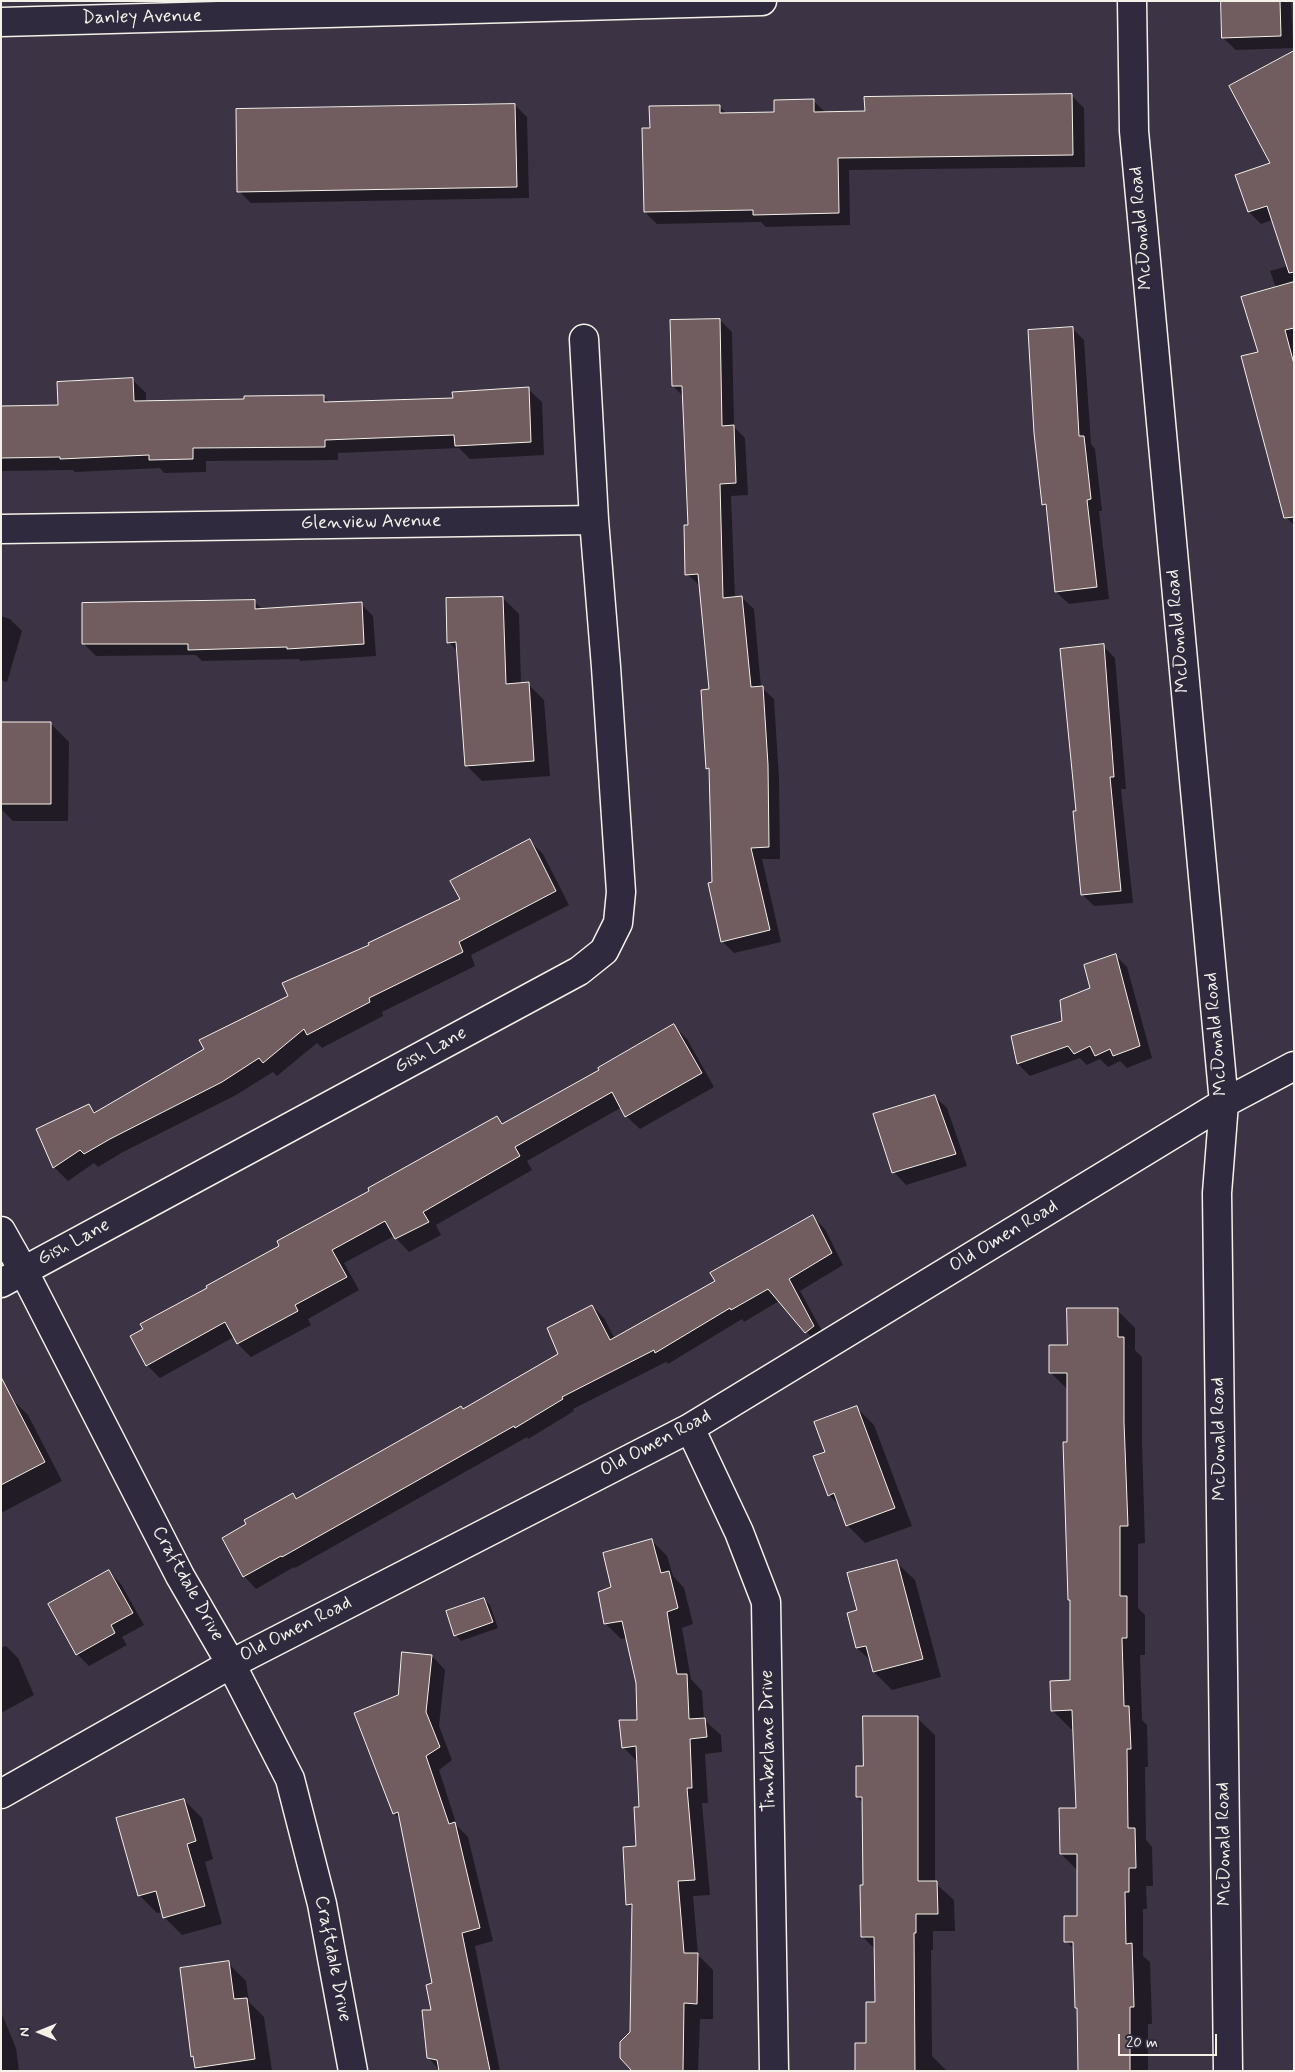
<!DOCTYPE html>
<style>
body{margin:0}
#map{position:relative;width:1295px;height:2072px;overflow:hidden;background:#3c3444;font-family:Mynerve,sans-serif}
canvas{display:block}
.frame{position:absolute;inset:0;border:2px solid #f4f1e8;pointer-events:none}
.north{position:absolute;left:15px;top:2007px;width:50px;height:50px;-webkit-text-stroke:4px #2f2a3d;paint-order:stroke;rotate:270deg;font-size:14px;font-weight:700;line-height:20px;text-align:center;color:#f4f1e8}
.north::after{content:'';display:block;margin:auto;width:18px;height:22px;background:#f4f1e8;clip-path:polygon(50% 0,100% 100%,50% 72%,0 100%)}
.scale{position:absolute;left:1118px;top:2034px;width:99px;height:22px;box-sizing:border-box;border:2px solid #f4f1e8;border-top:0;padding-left:6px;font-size:15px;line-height:18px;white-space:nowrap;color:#f4f1e8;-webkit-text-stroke:4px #2f2a3d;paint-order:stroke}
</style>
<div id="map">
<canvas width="1295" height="2072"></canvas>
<div class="frame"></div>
<div class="north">N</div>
<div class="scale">20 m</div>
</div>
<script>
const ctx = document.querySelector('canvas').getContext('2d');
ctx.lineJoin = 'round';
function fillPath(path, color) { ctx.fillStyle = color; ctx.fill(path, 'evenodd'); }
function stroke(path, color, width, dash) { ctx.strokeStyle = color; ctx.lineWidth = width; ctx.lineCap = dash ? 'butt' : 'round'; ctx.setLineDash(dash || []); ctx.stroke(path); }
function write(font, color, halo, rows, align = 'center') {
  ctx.font = font + ' Mynerve,sans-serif'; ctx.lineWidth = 4.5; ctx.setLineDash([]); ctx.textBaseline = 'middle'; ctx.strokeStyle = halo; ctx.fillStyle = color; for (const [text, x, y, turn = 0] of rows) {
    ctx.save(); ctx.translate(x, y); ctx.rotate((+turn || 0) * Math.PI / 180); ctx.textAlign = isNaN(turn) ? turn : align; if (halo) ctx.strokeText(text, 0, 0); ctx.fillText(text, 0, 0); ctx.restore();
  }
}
const shadow = new Path2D(`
 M 1222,1 L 1291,1 L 1293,48 L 1236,50 L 1223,38 Z
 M 1294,52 L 1294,525 L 1285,516 L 1259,353 L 1276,288 L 1270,271 L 1288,266 L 1273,220 L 1261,224 L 1249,212 L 1272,163 Z
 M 1072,96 L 1084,108 L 1085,167 L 849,170 L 850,225 L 766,227 L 761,222 L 657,224 L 645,212 L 651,129 L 719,106 L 727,114 L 776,113 L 813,100 L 825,112 L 866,113 Z
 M 515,105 L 527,117 L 529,198 L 251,203 L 239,191 Z
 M 720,320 L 732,332 L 734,427 L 745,438 L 748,495 L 731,496 L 735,598 L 741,597 L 754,609 L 761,687 L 774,699 L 779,778 L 780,859 L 762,859 L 781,942 L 734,953 L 722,941 L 713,883 L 710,772 L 707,768 L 710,690 L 700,586 L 687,574 L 690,526 L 683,396 L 673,386 Z
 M 1072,328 L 1084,340 L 1091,444 L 1095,449 L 1102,511 L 1099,511 L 1109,599 L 1069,604 L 1056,592 L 1047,509 L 1043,504 Z
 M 132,379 L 146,393 L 146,402 L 245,400 L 323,396 L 331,404 L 454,400 L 528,389 L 542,402 L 544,455 L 470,459 L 459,448 L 338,453 L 338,460 L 206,461 L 206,472 L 164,473 L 160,468 L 75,472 L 73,470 L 1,471 L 1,408 L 59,406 Z
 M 503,598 L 519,614 L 521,684 L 528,684 L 544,700 L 550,776 L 482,781 L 466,765 L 458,652 L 449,642 Z
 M 254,601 L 263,610 L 361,604 L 373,616 L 376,656 L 300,661 L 299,659 L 202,661 L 196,655 L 96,656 L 84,644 Z
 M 1,616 L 10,619 L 22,631 L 7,682 L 1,680 Z
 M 1103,646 L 1115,658 L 1126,789 L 1121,789 L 1133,903 L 1094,906 L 1082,894 L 1077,812 Z
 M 1,723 L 51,724 L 69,742 L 68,821 L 13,821 L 1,809 Z
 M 530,841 L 543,854 L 569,905 L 471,955 L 475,966 L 382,1012 L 383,1016 L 322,1048 L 317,1043 L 277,1076 L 273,1072 L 236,1095 L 123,1152 L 98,1167 L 94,1163 L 68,1181 L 54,1167 L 38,1130 L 89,1105 L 96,1113 L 206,1050 L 371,945 L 461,900 Z
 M 1115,955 L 1127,967 L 1152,1058 L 1127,1068 L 1120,1061 L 1108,1067 L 1100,1059 L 1087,1065 L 1080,1058 L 1030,1076 L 1018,1064 L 1013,1037 L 1064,1021 L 1092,989 Z
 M 674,1026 L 687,1039 L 714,1087 L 640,1129 L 626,1116 L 622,1107 L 527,1161 L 532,1170 L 436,1225 L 441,1235 L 409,1252 L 394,1236 L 344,1263 L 359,1290 L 308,1319 L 311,1325 L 251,1357 L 238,1344 L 234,1337 L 160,1378 L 147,1365 L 281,1246 L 371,1191 L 497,1117 L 504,1124 L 601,1071 Z
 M 934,1096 L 947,1108 L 967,1166 L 906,1185 L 894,1172 Z
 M 813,1217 L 825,1229 L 843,1265 L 800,1291 L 826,1338 L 818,1344 L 779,1301 L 744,1322 L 742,1319 L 668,1364 L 666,1362 L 573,1409 L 574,1411 L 528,1439 L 527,1437 L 295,1568 L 294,1567 L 256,1589 L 244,1576 L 293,1494 L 298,1500 L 464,1410 L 560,1354 L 592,1306 L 604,1318 L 615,1339 L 716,1282 Z
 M 1117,1310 L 1135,1328 L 1135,1350 L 1142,1357 L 1142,1441 L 1145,1543 L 1138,1544 L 1138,1608 L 1145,1615 L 1145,1655 L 1140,1655 L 1142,1720 L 1147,1725 L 1148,1767 L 1145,1767 L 1146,1840 L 1152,1847 L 1153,1886 L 1146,1886 L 1147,1909 L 1143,1909 L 1143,1956 L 1150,1962 L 1152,2024 L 1148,2024 L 1148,2071 L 1079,2071 L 1079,2010 L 1077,2008 L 1075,1950 L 1066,1941 L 1079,1917 L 1078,1871 L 1061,1854 L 1077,1809 L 1074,1729 L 1071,1729 L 1053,1711 L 1071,1681 L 1068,1390 L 1050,1372 L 1068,1346 Z
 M 10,1397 L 28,1415 L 62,1481 L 1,1513 L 1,1401 Z
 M 856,1407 L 874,1425 L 912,1526 L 865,1543 L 847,1525 L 840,1506 L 829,1495 L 826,1453 Z
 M 651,1540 L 667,1556 L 673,1576 L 684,1588 L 693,1624 L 682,1628 L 691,1679 L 702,1691 L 704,1720 L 721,1735 L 722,1752 L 705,1754 L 708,1803 L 702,1803 L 710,1895 L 693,1896 L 698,1955 L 713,1970 L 713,2019 L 700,2019 L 698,2071 L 630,2071 L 634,1910 L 628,1904 L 638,1848 L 640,1808 L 638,1762 L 623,1747 L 638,1721 L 637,1683 L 627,1638 L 621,1639 L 605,1623 L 613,1588 ZM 628,1619 L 628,1621 L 616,1623 L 616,1621 Z
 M 896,1562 L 915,1580 L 941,1677 L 892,1690 L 874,1672 L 872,1662 L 857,1648 L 858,1611 Z
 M 109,1572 L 121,1584 L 144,1625 L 122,1637 L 127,1645 L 89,1666 L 77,1654 Z
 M 484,1599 L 490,1605 L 498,1628 L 461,1641 L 456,1635 Z
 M 6,1646 L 18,1658 L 34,1695 L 1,1713 L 1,1648 Z
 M 403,1653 L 432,1656 L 445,1670 L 439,1726 L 452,1760 L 439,1770 L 457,1826 L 468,1837 L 493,1941 L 475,1946 L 500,2071 L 440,2071 L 428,2057 L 434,1984 L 401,1820 L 394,1813 L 399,1696 Z
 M 917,1718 L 935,1735 L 935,1883 L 954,1900 L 955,1931 L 933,1931 L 933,1950 L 931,1950 L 932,2056 L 947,2071 L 856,2071 L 867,2044 L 876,2003 L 875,1949 L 862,1936 L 864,1886 L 863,1803 L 857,1797 L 864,1767 Z
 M 184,1800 L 202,1818 L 213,1859 L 205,1862 L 222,1924 L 182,1935 L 164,1917 L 163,1912 L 157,1913 L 139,1895 Z
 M 228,1963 L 246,1981 L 249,2002 L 264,2017 L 272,2071 L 197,2071 L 194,2067 L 181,1969 Z
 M 1,2012 L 16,2048 L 19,2071 L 1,2071 Z`);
const building = new Path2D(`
 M 1221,1 L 1280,1 L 1281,36 L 1222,38 Z
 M 1294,51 L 1294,272 L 1289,273 L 1267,206 L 1248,212 L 1235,175 L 1270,163 L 1229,86 Z
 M 1072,94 L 1073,155 L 838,158 L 839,213 L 753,215 L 753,210 L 644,212 L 642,128 L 650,128 L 649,106 L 720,105 L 720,113 L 774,112 L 774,100 L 814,99 L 814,112 L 865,111 L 864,97 Z
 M 515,104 L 517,187 L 237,192 L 236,109 Z
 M 1294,282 L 1294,328 L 1285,330 L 1294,364 L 1294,517 L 1284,518 L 1241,356 L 1258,352 L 1241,297 Z
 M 720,319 L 722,426 L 734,425 L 736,483 L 720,484 L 723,598 L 742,596 L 751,687 L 763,686 L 768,765 L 769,847 L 751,848 L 770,930 L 721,942 L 708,883 L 712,882 L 709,768 L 706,769 L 701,690 L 709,689 L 698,574 L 685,575 L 684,525 L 688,525 L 682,386 L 672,386 L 670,320 Z
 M 1073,327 L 1079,436 L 1084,436 L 1091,499 L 1087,500 L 1097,587 L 1055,592 L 1046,504 L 1042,505 L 1034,433 L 1028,330 Z
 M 133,378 L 134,401 L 244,399 L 244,396 L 324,395 L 324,402 L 453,398 L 452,392 L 529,387 L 531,442 L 455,446 L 454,435 L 325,440 L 325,447 L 193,448 L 193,459 L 149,460 L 149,455 L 60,459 L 60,457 L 1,458 L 1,406 L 58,405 L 57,382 Z
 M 503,597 L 506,684 L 529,682 L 534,761 L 465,766 L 456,642 L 447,643 L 446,598 Z
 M 255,600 L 255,609 L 362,602 L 364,644 L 287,649 L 287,647 L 188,650 L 188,644 L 82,644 L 82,603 Z
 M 1104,644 L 1114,777 L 1110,777 L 1121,891 L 1081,895 L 1073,811 L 1076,811 L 1060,649 Z
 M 1,722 L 51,722 L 51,804 L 1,804 Z
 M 530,839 L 556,891 L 459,942 L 463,952 L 369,998 L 370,1002 L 307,1035 L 304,1029 L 263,1063 L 259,1058 L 222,1082 L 110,1139 L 84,1154 L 80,1150 L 53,1168 L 36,1129 L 89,1104 L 94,1113 L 204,1049 L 199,1040 L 288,996 L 282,983 L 369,945 L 368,943 L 460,899 L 450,881 Z
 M 1116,954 L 1140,1046 L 1113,1056 L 1110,1049 L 1095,1056 L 1090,1046 L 1074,1054 L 1068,1046 L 1017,1064 L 1011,1036 L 1062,1021 L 1060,1000 L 1090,988 L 1084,965 Z
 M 674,1024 L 702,1073 L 625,1117 L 612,1092 L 515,1147 L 520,1156 L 423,1212 L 429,1222 L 395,1239 L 385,1221 L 332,1250 L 347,1277 L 295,1305 L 298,1311 L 237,1344 L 225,1322 L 146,1366 L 130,1336 L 143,1329 L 140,1324 L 207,1288 L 206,1286 L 279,1246 L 277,1241 L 369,1191 L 368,1188 L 497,1116 L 502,1124 L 599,1070 L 598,1068 Z
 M 935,1095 L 956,1154 L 892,1173 L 873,1114 Z
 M 813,1215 L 832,1253 L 789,1279 L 814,1326 L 805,1333 L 768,1289 L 731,1310 L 730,1308 L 655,1353 L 654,1350 L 562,1397 L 563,1399 L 515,1428 L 514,1426 L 282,1557 L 281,1556 L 243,1577 L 222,1538 L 246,1524 L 244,1520 L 293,1493 L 296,1499 L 461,1406 L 463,1409 L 558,1354 L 547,1328 L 592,1305 L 610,1340 L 715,1281 L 710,1273 Z
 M 1067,1308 L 1118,1308 L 1118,1337 L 1124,1337 L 1124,1422 L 1128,1526 L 1120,1526 L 1120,1596 L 1127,1596 L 1127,1638 L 1122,1638 L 1124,1706 L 1129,1706 L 1131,1749 L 1127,1749 L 1128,1828 L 1135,1828 L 1136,1868 L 1129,1868 L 1129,1892 L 1125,1892 L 1126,1944 L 1132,1943 L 1134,2007 L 1130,2007 L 1130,2071 L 1078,2071 L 1077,2008 L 1075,2008 L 1073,1942 L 1064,1942 L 1064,1916 L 1077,1916 L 1077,1854 L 1060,1854 L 1059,1808 L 1076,1808 L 1072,1710 L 1051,1711 L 1050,1681 L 1070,1680 L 1070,1600 L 1068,1600 L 1063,1442 L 1067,1442 L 1067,1373 L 1049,1373 L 1049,1345 L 1067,1345 Z
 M 1,1377 L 45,1462 L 1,1485 Z
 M 857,1406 L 895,1508 L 846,1526 L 834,1493 L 828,1496 L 813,1456 L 825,1452 L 814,1422 Z
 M 652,1539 L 661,1573 L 669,1571 L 678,1608 L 667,1612 L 677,1674 L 687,1674 L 689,1719 L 705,1718 L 707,1737 L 690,1739 L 692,1788 L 687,1788 L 695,1880 L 678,1881 L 684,1953 L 698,1953 L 697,2004 L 684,2003 L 683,2071 L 632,2071 L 620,2058 L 620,2042 L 630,2032 L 632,1904 L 626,1905 L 623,1847 L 636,1846 L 634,1807 L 639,1807 L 636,1746 L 622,1748 L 619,1720 L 637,1720 L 636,1683 L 622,1621 L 604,1624 L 598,1592 L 611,1587 L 603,1553 Z
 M 897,1560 L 923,1659 L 873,1672 L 866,1646 L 856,1648 L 847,1613 L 857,1610 L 847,1573 Z
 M 109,1570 L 133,1613 L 111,1625 L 115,1633 L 76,1655 L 48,1604 Z
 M 484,1598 L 493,1622 L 454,1636 L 446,1611 Z
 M 402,1652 L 432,1655 L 426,1712 L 440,1747 L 426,1756 L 449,1824 L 455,1822 L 480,1928 L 462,1933 L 490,2071 L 439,2071 L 437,2060 L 427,2058 L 422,2010 L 431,2010 L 426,1985 L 432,1983 L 398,1812 L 393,1814 L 354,1713 L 398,1695 Z
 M 863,1716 L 918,1716 L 918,1881 L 937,1881 L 938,1914 L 916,1914 L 916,1933 L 914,1933 L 915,2071 L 855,2071 L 855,2043 L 866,2043 L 866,2002 L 875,2002 L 874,1937 L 861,1937 L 860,1885 L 863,1885 L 862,1797 L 856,1797 L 856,1766 L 863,1766 Z
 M 184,1799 L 196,1841 L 187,1844 L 205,1906 L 163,1918 L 156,1891 L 138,1896 L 116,1818 Z
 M 229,1961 L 234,1999 L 247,1998 L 255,2059 L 195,2068 L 193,2056 L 191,2057 L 180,1968 Z`);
const minor = new Path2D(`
 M 1132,1 L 1134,131 L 1224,1103 L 1217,1193 L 1228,2071
 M 1,22 L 762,1
 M 584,339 L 594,520
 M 1,529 L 594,520 L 606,667 L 621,892 L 618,923 L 604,951 L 579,971 L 1,1283
 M 1,1231 L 23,1270 L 180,1576 L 231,1664 L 290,1779 L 322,1904 L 353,2071
 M 690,1428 L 739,1532 L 766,1602 L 774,2071
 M 1,1794 L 231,1664 L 690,1428 L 1224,1103 L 1294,1066`);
const streetNames = [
 ["Danley Avenue",142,18,-1],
 ["McDonald Road",1142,228,-95],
 ["Glenview Avenue",371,523,-1],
 ["McDonald Road",1179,631,-95],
 ["McDonald Road",1217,1034,-95],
 ["Gish Lane",431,1051,-28],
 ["Old Omen Road",1004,1237,-31],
 ["Gish Lane",74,1243,-28],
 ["McDonald Road",1220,1439,-91],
 ["Old Omen Road",656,1444,-28],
 ["Craftdale Drive",187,1584,61],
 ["Old Omen Road",296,1630,-27],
 ["Timberlane Drive",769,1741,-91],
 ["McDonald Road",1225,1844,-91],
 ["Craftdale Drive",332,1959,79]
];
fillPath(shadow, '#0007');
fillPath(building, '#715c5f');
stroke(building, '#f4f1e8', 1);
stroke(minor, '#f4f1e8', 31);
stroke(minor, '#2f2a3d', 28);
write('19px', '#f4f1e8', '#2f2a3d', streetNames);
</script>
